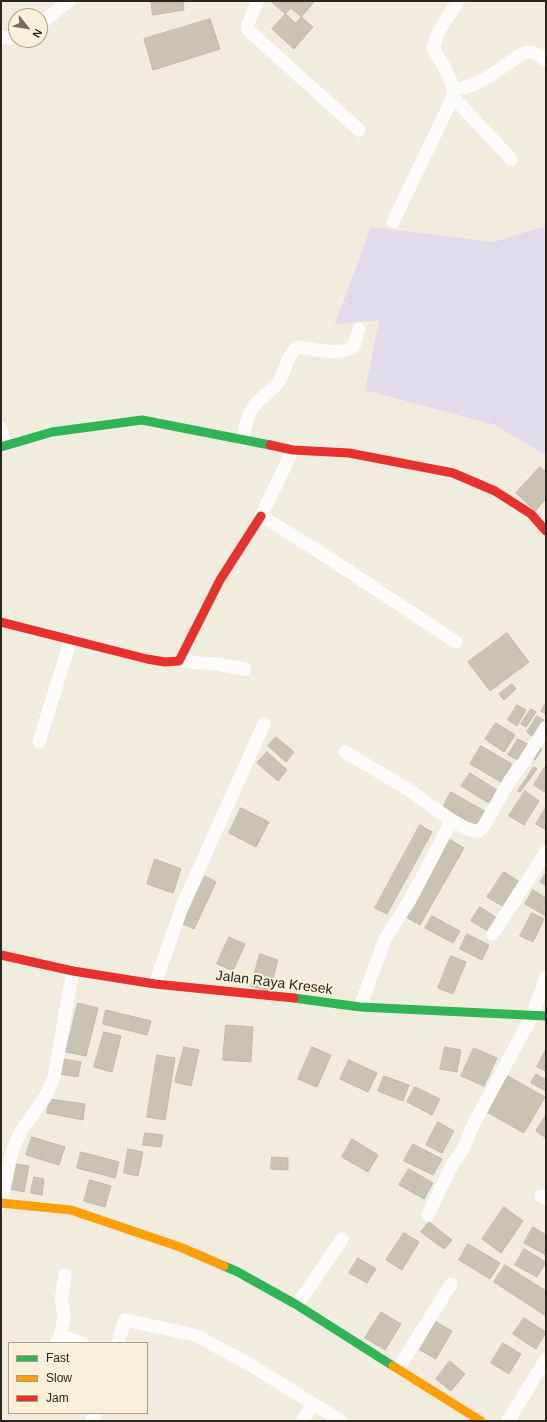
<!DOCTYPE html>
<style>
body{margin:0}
#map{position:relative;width:547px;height:1422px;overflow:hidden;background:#f0eddf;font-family:Arial,sans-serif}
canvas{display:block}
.frame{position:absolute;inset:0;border:2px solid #29271d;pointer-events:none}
.legend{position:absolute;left:8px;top:1342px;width:140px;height:72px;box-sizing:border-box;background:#f8f1d7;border:1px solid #a5a08d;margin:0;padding:5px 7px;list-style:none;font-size:12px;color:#29271d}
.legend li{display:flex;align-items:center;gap:8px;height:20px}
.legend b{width:20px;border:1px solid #a5a08d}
.north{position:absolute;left:8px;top:8px;width:40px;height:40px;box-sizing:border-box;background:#f8f1d7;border:1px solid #a5a08d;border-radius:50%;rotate:120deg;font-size:11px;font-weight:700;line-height:16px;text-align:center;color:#29271d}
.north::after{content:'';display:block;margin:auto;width:14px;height:18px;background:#6f6c61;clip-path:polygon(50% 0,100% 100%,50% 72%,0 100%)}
</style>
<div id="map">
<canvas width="547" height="1422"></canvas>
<div class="frame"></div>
<ul class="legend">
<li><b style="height:5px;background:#30b455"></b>Fast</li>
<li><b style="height:5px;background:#ff9f0a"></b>Slow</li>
<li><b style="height:5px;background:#e5322d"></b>Jam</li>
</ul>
<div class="north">N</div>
</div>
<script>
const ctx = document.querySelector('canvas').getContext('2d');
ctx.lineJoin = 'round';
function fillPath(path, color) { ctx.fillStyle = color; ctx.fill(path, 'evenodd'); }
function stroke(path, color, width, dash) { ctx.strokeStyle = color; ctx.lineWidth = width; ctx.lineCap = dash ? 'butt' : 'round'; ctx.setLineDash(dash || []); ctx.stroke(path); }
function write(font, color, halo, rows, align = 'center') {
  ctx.font = font + ' Arial,sans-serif'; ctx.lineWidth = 4; ctx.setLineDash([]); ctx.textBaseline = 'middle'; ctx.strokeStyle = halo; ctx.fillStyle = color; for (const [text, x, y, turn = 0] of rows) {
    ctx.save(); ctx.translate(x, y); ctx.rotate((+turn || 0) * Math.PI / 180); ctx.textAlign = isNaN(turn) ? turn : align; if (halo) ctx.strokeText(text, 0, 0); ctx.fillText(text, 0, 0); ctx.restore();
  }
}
const green = new Path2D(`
 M 546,226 L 546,455 L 495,425 L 365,390 L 379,320 L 335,324 L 371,227 L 494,242 Z`);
const building = new Path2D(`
 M 151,1 L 183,1 L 184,10 L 153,15 Z
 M 271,1 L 313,1 L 314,2 L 296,23 Z
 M 291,8 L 313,27 L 294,49 L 272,29 Z
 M 210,19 L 220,49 L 153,70 L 144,39 Z
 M 540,467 L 546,472 L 546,499 L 535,511 L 516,493 Z
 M 507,633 L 529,662 L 490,691 L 468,662 Z
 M 512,684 L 516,689 L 504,700 L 499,694 Z
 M 546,703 L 546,714 L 541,711 Z
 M 517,705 L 526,710 L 517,726 L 508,720 Z
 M 531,709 L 536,712 L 526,727 L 521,724 Z
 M 537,716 L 544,720 L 533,737 L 527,732 Z
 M 496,723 L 515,735 L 504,752 L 485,739 Z
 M 276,737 L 294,752 L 286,762 L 268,746 Z
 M 518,739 L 531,746 L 522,762 L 508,755 Z
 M 481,746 L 512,764 L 501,782 L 470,764 Z
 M 539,746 L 542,749 L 535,760 L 531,758 Z
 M 267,752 L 287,770 L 278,781 L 257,763 Z
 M 534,767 L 537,769 L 520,792 L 518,791 Z
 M 545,767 L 546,767 L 546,793 L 534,785 Z
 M 470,773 L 497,790 L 489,803 L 461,786 Z
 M 525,791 L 539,801 L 524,825 L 509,816 Z
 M 451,792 L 488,813 L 479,828 L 443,807 Z
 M 241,808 L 269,822 L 256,847 L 229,833 Z
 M 545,809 L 546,810 L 546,830 L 536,824 Z
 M 420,825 L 432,832 L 387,914 L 375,908 Z
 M 449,839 L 464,848 L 420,925 L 404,916 Z
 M 155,859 L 181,869 L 173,893 L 147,884 Z
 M 504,872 L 518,881 L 502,906 L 487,897 Z
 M 546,873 L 546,886 L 540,882 Z
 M 205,876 L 216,882 L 194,929 L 183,924 Z
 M 533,890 L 546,898 L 546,916 L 525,904 Z
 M 480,907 L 497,918 L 488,931 L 471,921 Z
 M 532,913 L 544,919 L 533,942 L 520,936 Z
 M 432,916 L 460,931 L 453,943 L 425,928 Z
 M 467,934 L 489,945 L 482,960 L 460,949 Z
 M 229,937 L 245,944 L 233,971 L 217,964 Z
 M 260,954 L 278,960 L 269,992 L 251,986 Z
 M 451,956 L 466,962 L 453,994 L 438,988 Z
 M 78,1003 L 98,1008 L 86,1056 L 66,1052 Z
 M 106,1010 L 151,1021 L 147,1035 L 103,1024 Z
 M 226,1025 L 253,1027 L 251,1062 L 223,1060 Z
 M 104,1032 L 121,1036 L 112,1072 L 94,1067 Z
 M 184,1047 L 199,1050 L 191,1086 L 175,1082 Z
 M 312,1047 L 331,1055 L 317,1087 L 298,1079 Z
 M 445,1047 L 461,1050 L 457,1072 L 440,1069 Z
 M 474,1048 L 497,1058 L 484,1086 L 461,1076 Z
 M 546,1049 L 546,1071 L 537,1067 Z
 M 157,1055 L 175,1058 L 165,1120 L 147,1117 Z
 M 63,1059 L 81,1062 L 78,1077 L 60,1074 Z
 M 349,1060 L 377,1073 L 368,1092 L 340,1079 Z
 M 536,1074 L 546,1080 L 546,1091 L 531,1083 Z
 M 506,1075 L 545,1097 L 524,1133 L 485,1111 Z
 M 384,1076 L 409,1085 L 403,1101 L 378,1091 Z
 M 415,1087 L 440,1099 L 432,1115 L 407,1102 Z
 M 50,1099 L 85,1104 L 83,1120 L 47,1113 Z
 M 546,1115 L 546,1138 L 536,1131 Z
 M 438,1122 L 454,1131 L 442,1153 L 426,1145 Z
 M 145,1133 L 163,1135 L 161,1147 L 143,1145 Z
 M 32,1137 L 65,1147 L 59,1165 L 26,1155 Z
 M 352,1139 L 378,1155 L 368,1172 L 342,1157 Z
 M 413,1144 L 442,1159 L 433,1175 L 404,1161 Z
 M 128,1149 L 143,1152 L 138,1176 L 124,1173 Z
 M 81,1152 L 119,1162 L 115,1178 L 77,1168 Z
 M 272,1157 L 288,1158 L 288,1170 L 271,1169 Z
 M 15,1164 L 29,1166 L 24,1192 L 10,1189 Z
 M 409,1169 L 433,1183 L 424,1199 L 399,1185 Z
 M 34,1177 L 44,1179 L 42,1195 L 31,1193 Z
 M 90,1180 L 111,1186 L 105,1207 L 84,1201 Z
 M 504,1207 L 523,1221 L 501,1253 L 482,1239 Z
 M 429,1222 L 452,1240 L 444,1249 L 421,1232 Z
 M 533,1227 L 546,1235 L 546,1255 L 524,1243 Z
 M 404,1233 L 419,1242 L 402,1270 L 386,1260 Z
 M 468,1244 L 500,1263 L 490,1279 L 459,1260 Z
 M 524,1249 L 546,1262 L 537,1277 L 515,1265 Z
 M 358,1258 L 376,1269 L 367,1283 L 349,1273 Z
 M 505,1265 L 546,1291 L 546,1316 L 494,1282 Z
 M 381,1312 L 401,1324 L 385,1350 L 365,1338 Z
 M 524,1318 L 546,1332 L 536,1349 L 513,1334 Z
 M 436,1322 L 452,1331 L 436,1359 L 420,1350 Z
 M 503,1343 L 521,1354 L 509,1374 L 491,1363 Z
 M 450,1361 L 465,1374 L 451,1391 L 436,1379 Z`);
const street = new Path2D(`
 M 258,1 L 247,27 L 248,30 L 359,130
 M 40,24 L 69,1
 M 1,37 L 12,38 L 16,36
 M 454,89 C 475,88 494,73 510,62 C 516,58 522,52 530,52 C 535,52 542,57 546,60
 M 453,97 L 511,159
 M 393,222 L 453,97 C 455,80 441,63 433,48 L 439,31 L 458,1
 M 1,428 L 5,446
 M 243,440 C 245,430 246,419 251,410 C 258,398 271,393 279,381 C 285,372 288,351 299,347 C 315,349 340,357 354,346 L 359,329
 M 293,450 L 261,516 L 318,551 L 456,642
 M 179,661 L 215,664 L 245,669
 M 39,742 L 71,639
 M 345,752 C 367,765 389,778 411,791 C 425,801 460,830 476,831 C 481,831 483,827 485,824 L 510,780 L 524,762 L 546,727
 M 493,934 L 546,852
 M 155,984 L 183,904 L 264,724
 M 360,1007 L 385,939 L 410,900 L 452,820
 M 541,1196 L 546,1199
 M 1,1204 L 12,1151 L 17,1140 L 21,1131 L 46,1096 L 54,1077 L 73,971
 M 428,1215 L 451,1167 L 464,1147 L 471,1129 L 532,1016 L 546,977
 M 297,1305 L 342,1239
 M 60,1336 L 82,1343
 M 56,1343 L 60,1336 L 64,1317 L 61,1299 L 65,1275
 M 118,1343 L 125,1320 L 195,1335 L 249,1364 L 341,1421
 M 398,1369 L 451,1284
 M 92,1421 L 95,1413
 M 302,1421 L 313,1404
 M 508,1421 L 546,1359`);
const fast = new Path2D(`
 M 1,447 L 52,432 L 142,420 L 270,445
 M 294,998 L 360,1007 L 546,1016
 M 224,1266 L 236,1271 L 297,1305 L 393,1366`);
const slow = new Path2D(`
 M 1,1203 L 71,1210 L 180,1247 L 224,1266
 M 393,1366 L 481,1421`);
const jam = new Path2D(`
 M 270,445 L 293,450 L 349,453 L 453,473 L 495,491 L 531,514 L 546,531
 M 1,622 L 147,659 L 165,662 L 179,661 L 220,580 L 261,516
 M 1,955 L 73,971 L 155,984 L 294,998`);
const streetNames = [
 ["Jalan Raya Kresek",274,983,7]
];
fillPath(green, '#e0dceb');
fillPath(building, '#c9c4b2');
stroke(building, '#bcb9af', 1);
stroke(street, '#fdfcfa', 13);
stroke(fast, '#30b455', 9);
stroke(slow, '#ff9f0a', 9);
stroke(jam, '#e5322d', 9);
write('14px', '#29271d', '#f8f1d7', streetNames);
</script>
